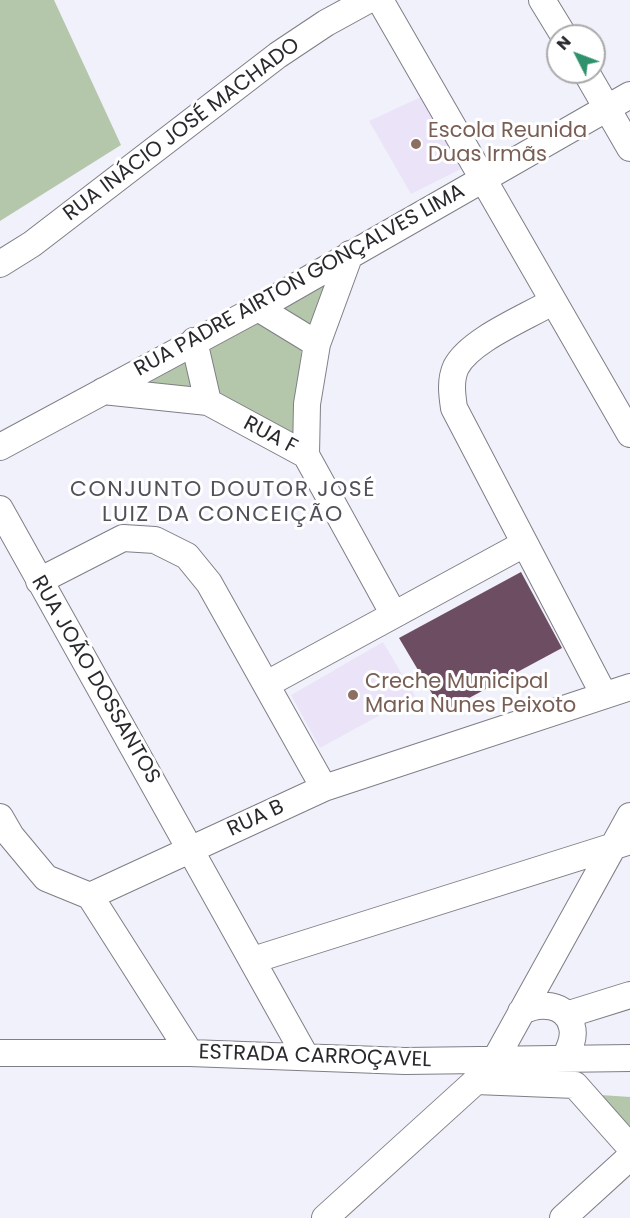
<!DOCTYPE html>
<meta charset="utf-8">
<style>
body{margin:0}
#map{position:relative;width:630px;height:1218px;overflow:hidden;background:#f1f1fb;font-family:Poppins,sans-serif}
canvas{display:block}
.north{position:absolute;left:546px;top:24px;width:60px;height:60px;box-sizing:border-box;background:#fff;border:2px solid #aaa9ab;border-radius:50%;rotate:312deg;font-size:16px;font-weight:700;line-height:24px;text-align:center;color:#2a292d}
.north::after{content:'';display:block;margin:auto;width:21px;height:27px;background:#2f926c;clip-path:polygon(50% 0,100% 100%,50% 72%,0 100%)}
</style>
<div id="map">
<canvas width="630" height="1218"></canvas>
<div class="north">N</div>
</div>
<script>
const ctx = document.querySelector('canvas').getContext('2d');
ctx.lineJoin = 'round';
function fillPath(path, color) { ctx.fillStyle = color; ctx.fill(path, 'evenodd'); }
function stroke(path, color, width, dash) { ctx.strokeStyle = color; ctx.lineWidth = width; ctx.lineCap = dash ? 'butt' : 'round'; ctx.setLineDash(dash || []); ctx.stroke(path); }
function write(font, color, halo, rows, align = 'center') {
  ctx.font = font + ' Poppins,sans-serif'; ctx.lineWidth = 6; ctx.setLineDash([]); ctx.textBaseline = 'middle'; ctx.strokeStyle = halo; ctx.fillStyle = color; for (const [text, x, y, turn = 0] of rows) {
    ctx.save(); ctx.translate(x, y); ctx.rotate((+turn || 0) * Math.PI / 180); ctx.textAlign = isNaN(turn) ? turn : align; if (halo) ctx.strokeText(text, 0, 0); ctx.fillText(text, 0, 0); ctx.restore();
  }
}
const education = new Path2D(`
 M 423,96 L 463,168 L 411,194 L 369,121 Z
 M 383,642 L 415,696 L 320,748 L 291,695 Z`);
const green = new Path2D(`
 M 0,0 L 54,0 L 121,145 L 0,221 Z
 M 326,281 L 310,330 L 278,311 Z
 M 257,318 L 302,344 L 295,435 L 213,389 L 204,354 L 209,343 Z
 M 187,354 L 194,390 L 134,383 Z
 M 601,1095 L 630,1097 L 630,1127 L 630,1126 Z`);
const building = new Path2D(`
 M 521,572 L 562,648 L 443,712 L 399,638 Z`);
const minor = new Path2D(`
 M 380,0 L 630,434
 M 542,0 L 564,36
 M 586,72 L 630,148
 M 0,264 L 32,244 L 278,55 L 326,23 L 368,0
 M 552,302 C 525,318 470,340 456,367 C 450,380 452,394 454,408 L 604,695
 M 258,308 L 317,344
 M 194,341 L 208,402
 M 103,391 L 208,402 L 306,455
 M 0,447 L 258,308 L 630,95
 M 306,455 L 307,404 L 317,344 L 350,254
 M 306,455 L 393,613
 M 0,509 L 306,1057
 M 39,581 L 123,538 L 155,540 L 187,556 L 209,583 L 324,788
 M 267,684 L 524,544
 M 0,817 L 11,836 L 46,878 L 90,896
 M 90,896 L 324,788 L 630,687
 M 90,896 L 190,1053
 M 253,960 L 630,841
 M 521,1012 C 538,1002 567,1002 572,1027 C 575,1038 569,1050 564,1059
 M 566,1015 L 630,995
 M 0,1053 L 190,1053 L 405,1061 L 630,1058
 M 495,1060 L 630,816
 M 325,1218 L 476,1081 L 575,1085 L 630,1147
 M 563,1218 L 630,1157`);
const markers = [
 [416,144,6,"#8d6e63"],
 [353,695,6,"#8d6e63"]
];
const streetNames = [
 ["RUA INÁCIO JOSÉ MACHADO",182,130,-37],
 ["RUA PADRE AIRTON GONÇALVES LIMA",300,281,-29],
 ["RUA F",270,436,28],
 ["RUA JOÃO DOSSANTOS",95,680,60],
 ["RUA B",256,819,-25],
 ["ESTRADA CARROÇAVEL",315,1057,2]
];
const educationNames = [
 ["Escola Reunida",428,132],
 ["Duas Irmãs",428,156],
 ["Creche Municipal",365,683],
 ["Maria Nunes Peixoto",365,707]
];
const neighbourhoodNames = [
 ["CONJUNTO DOUTOR JOSÉ",223,490],
 ["LUIZ DA CONCEIÇÃO",223,515]
];
fillPath(education, '#ebe4f9');
fillPath(green, '#b5c7ab');
fillPath(building, '#6d4d61');
stroke(minor, '#7e7e87', 28);
stroke(minor, '#fff', 26);
for (const [x, y, r, color] of markers) { const dot = new Path2D(); dot.arc(x, y, r, 0, 2 * Math.PI); ctx.fillStyle = color; ctx.fill(dot); stroke(dot, '#fff', 2); }
write('21px', '#2a292d', '#fff', streetNames);
write('21px', '#785e54', '#fff', educationNames, 'left');
ctx.letterSpacing = '1.5px';
write('22px', '#51515a', '#fff', neighbourhoodNames);
ctx.letterSpacing = '0px';
</script>
